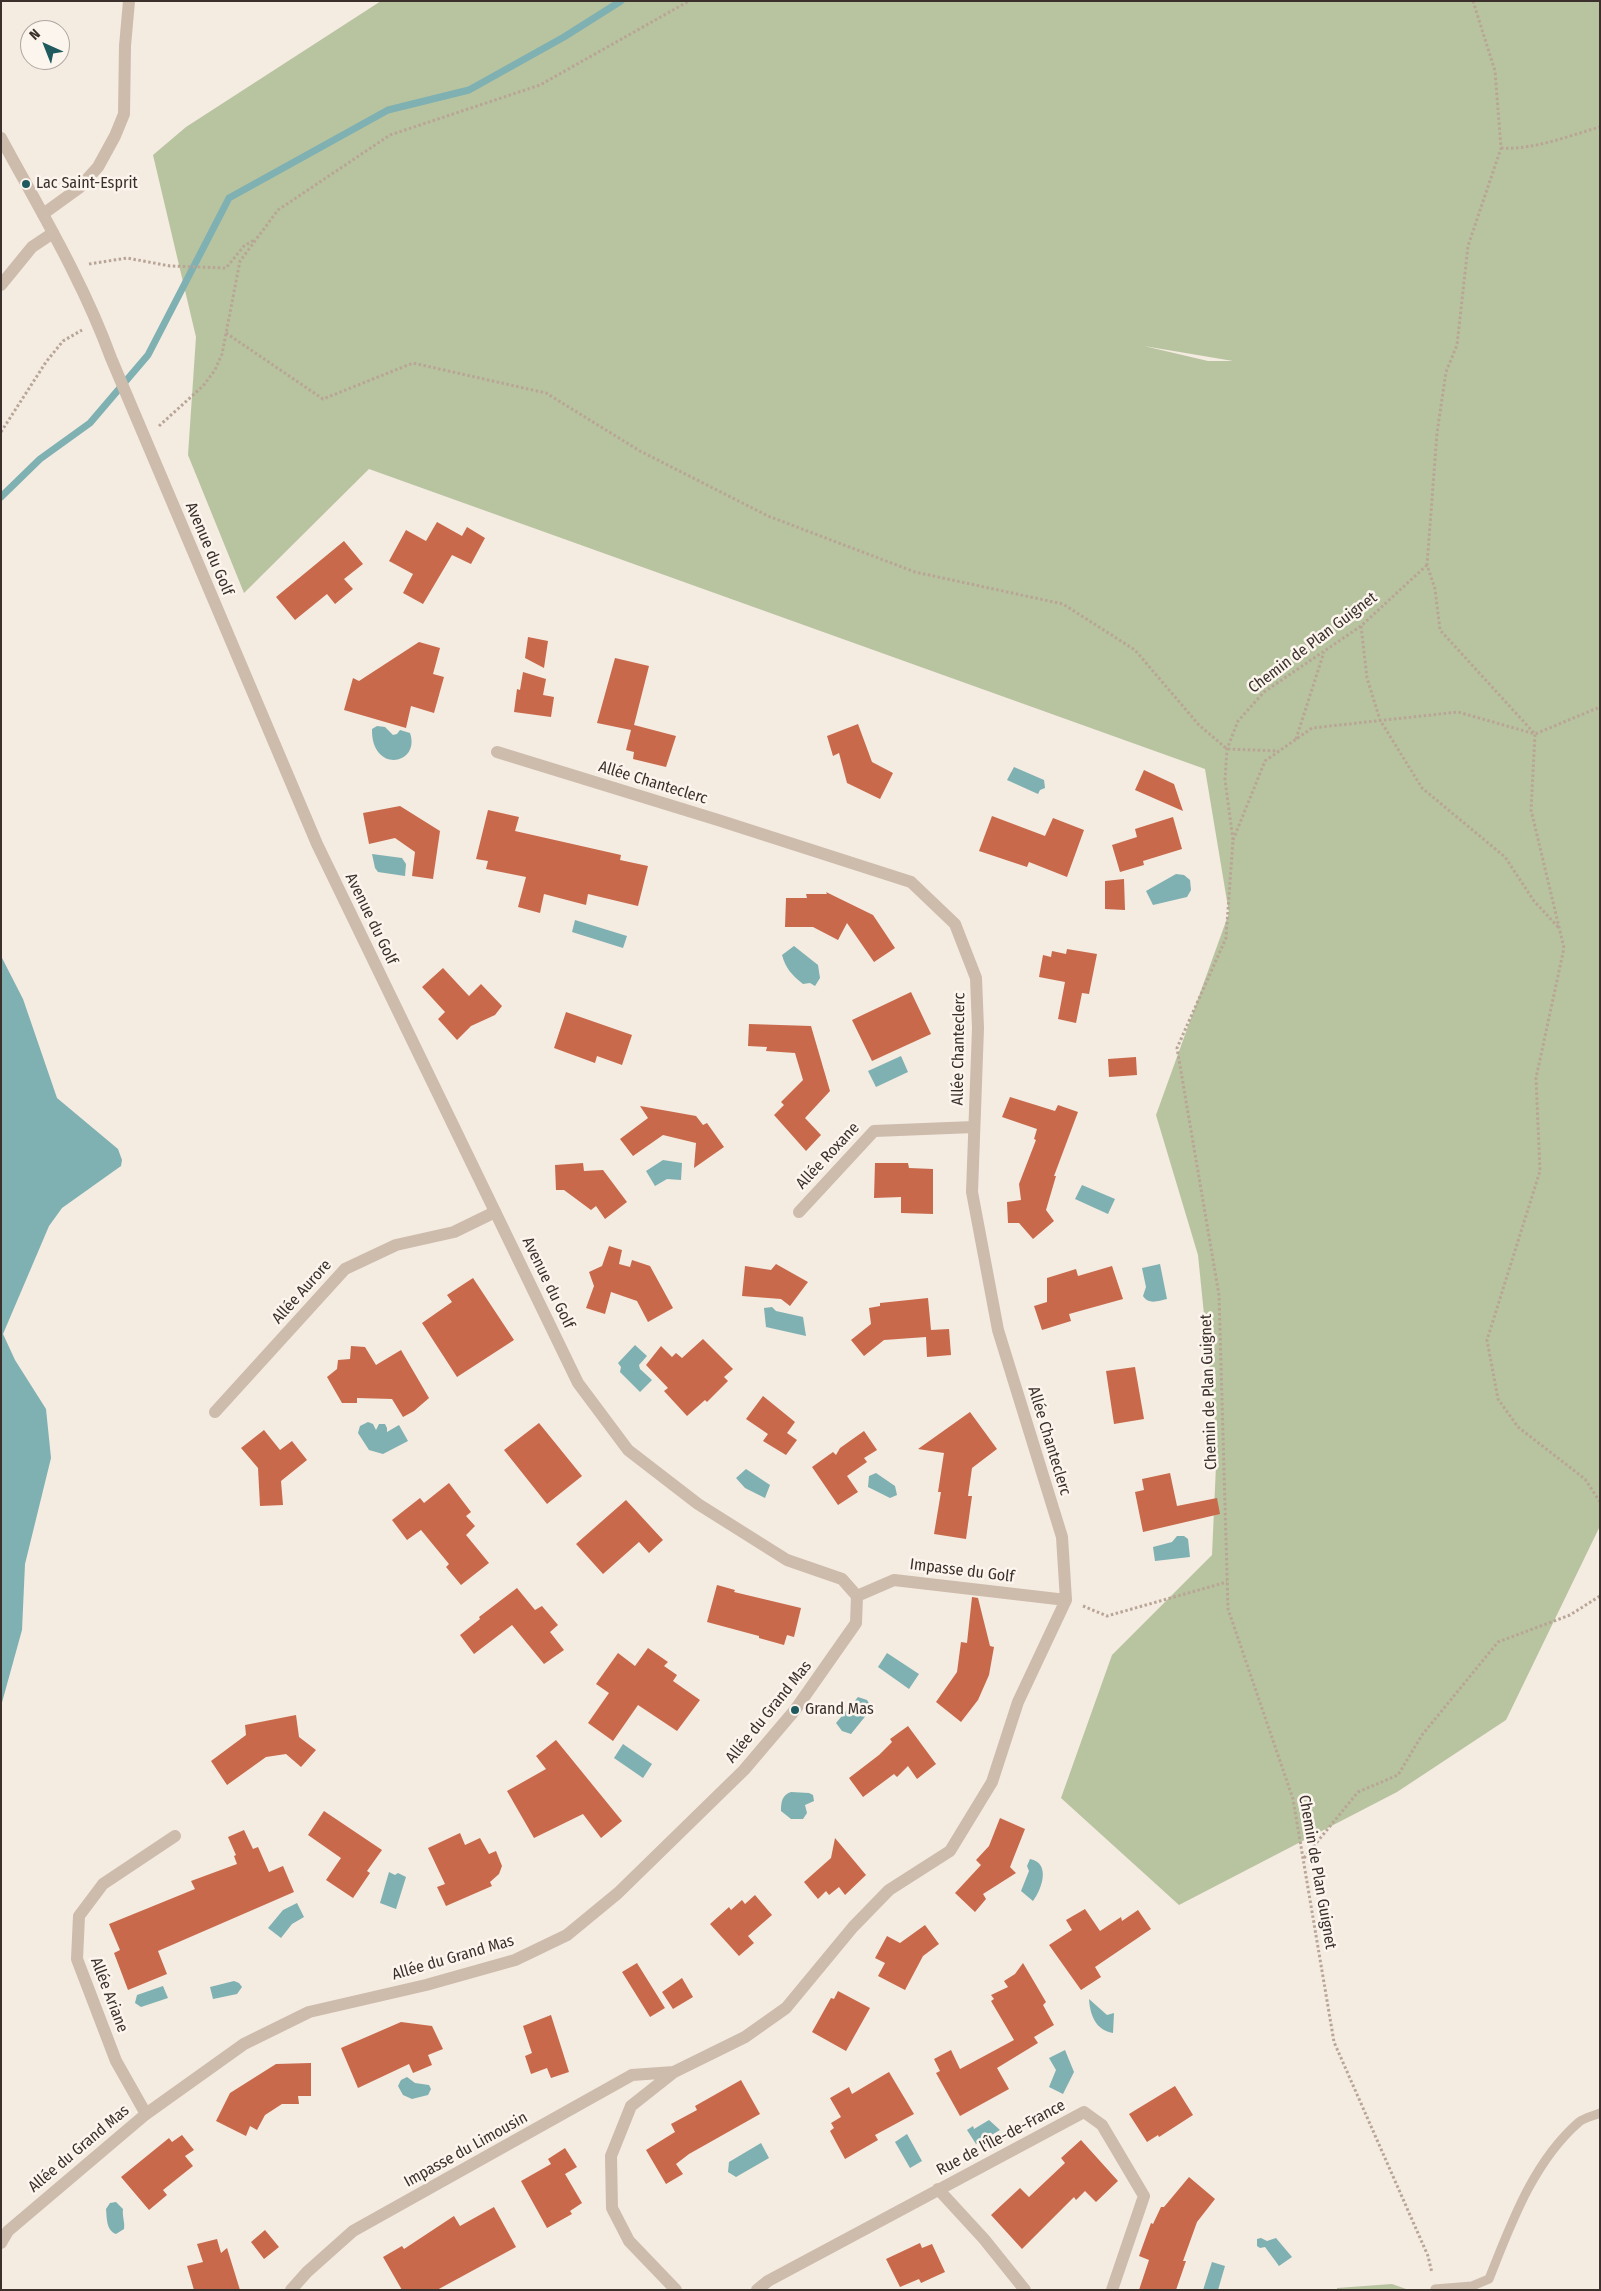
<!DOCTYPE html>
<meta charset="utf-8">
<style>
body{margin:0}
#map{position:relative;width:1601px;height:2291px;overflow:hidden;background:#f4ebe1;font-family:"Fira Sans Condensed",sans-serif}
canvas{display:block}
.frame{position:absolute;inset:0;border:2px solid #3b302b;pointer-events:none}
.north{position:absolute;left:20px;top:20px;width:50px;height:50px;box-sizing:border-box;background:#fbf5ee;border:1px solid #aea6a0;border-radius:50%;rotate:316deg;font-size:14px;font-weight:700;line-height:20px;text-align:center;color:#3b302b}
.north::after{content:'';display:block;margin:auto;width:18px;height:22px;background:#1f5a5e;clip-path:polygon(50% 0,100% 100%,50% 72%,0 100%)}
</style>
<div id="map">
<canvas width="1601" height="2291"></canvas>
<div class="frame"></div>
<div class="north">N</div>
</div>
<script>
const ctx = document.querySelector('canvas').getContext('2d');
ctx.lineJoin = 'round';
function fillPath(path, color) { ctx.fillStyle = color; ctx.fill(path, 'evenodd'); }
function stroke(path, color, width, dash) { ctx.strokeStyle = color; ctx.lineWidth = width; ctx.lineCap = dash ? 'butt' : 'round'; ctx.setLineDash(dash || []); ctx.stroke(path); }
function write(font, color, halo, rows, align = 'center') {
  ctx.font = font + ' "Fira Sans Condensed",sans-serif'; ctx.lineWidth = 5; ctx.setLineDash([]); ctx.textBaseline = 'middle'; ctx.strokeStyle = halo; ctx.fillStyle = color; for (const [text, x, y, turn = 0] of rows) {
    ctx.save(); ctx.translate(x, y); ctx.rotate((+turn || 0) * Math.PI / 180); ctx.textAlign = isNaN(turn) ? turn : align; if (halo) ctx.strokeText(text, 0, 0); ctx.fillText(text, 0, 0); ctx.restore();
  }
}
const green = new Path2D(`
 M 381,1 L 1600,1 L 1600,1526 L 1506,1720 L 1397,1792 L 1179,1905 L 1061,1798 L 1112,1655 L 1212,1555 L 1217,1443 L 1198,1255 L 1156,1115 L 1229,913 L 1205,769 L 369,469 L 244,593 L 188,455 L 196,337 L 153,155 L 186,127 ZM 1144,346 L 1233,361 L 1208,361 Z
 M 1392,2284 L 1409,2290 L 1337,2290 L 1337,2288 Z`);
const water = new Path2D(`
 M 377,726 L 385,727 L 393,735 L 397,734 L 400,730 L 410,733 C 421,765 371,774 372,729 Z
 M 1014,767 L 1044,780 L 1045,788 L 1040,790 L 1038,794 L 1007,780 Z
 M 372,854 L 402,858 L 406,864 L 405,876 L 378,872 L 375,868 Z
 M 1176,874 L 1184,875 L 1190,880 L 1191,890 L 1187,897 L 1153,905 L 1146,891 Z
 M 575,920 L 627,936 L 623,948 L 572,932 Z
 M 794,946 L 818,965 L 820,978 L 815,986 L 810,983 L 803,984 C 792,975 786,969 782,955 Z
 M 1,956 L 23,999 L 57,1098 L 118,1149 L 122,1160 L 121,1166 L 62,1208 L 49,1226 L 3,1334 L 15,1360 L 46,1409 L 51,1458 L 25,1564 L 22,1630 L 1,1706 Z
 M 901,1056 L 908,1072 L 876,1087 L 868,1071 Z
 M 663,1160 L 682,1163 L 681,1180 L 667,1179 L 655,1186 L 646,1171 Z
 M 1082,1185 L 1115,1199 L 1108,1214 L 1075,1199 Z
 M 1160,1264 L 1167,1299 C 1158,1301 1149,1305 1143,1296 L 1146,1287 L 1142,1268 Z
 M 772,1307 L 776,1311 L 803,1317 L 806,1336 L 766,1327 L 764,1308 Z
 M 635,1345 L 647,1356 L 639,1365 L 640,1369 L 652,1380 L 640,1392 L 620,1372 L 621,1367 L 618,1363 Z
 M 368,1422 L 373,1424 L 376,1430 L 379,1424 L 385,1424 L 387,1428 L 387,1432 L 399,1425 L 408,1441 L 383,1454 L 369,1450 L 358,1433 L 360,1426 Z
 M 746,1469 L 770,1485 L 765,1498 L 745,1488 L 736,1478 Z
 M 876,1473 L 895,1486 L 897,1495 L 890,1498 L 868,1487 L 869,1476 Z
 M 1177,1536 L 1184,1536 L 1188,1539 L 1190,1557 L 1155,1561 L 1153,1547 L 1172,1542 Z
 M 887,1653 L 919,1674 L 909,1689 L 878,1667 Z
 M 858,1697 L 867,1700 L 872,1708 L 851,1734 L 842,1731 L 836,1723 Z
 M 623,1744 L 652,1764 L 643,1778 L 614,1758 Z
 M 791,1792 L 809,1793 L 813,1795 L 814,1801 L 805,1805 L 807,1813 L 803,1819 L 791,1819 L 781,1811 C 781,1802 782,1795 791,1792 Z
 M 1030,1859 C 1051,1863 1042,1889 1033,1901 L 1021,1891 L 1029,1871 L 1027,1866 Z
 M 389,1872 L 395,1875 L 398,1873 L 406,1877 L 396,1909 L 380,1903 Z
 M 297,1903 L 304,1917 L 292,1924 L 281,1938 L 268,1928 L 283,1910 Z
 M 234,1981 L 239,1983 L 242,1987 L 237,1994 L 213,1999 L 210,1987 Z
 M 163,1986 L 168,1998 L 141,2007 L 135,2003 L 137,1995 Z
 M 1089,1999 L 1107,2015 L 1114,2013 L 1113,2033 C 1095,2030 1090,2014 1089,1999 Z
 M 1065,2050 L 1074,2072 L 1063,2094 L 1049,2087 L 1056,2070 L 1049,2058 Z
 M 407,2077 L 415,2083 L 429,2085 L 431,2089 L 428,2095 L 412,2099 L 403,2095 L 398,2086 L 401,2080 Z
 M 989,2120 L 1000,2130 L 976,2144 L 967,2130 L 973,2126 L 974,2129 Z
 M 907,2134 L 922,2161 L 910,2168 L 895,2142 Z
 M 761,2143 L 769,2158 L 736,2177 L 728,2172 L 729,2162 Z
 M 116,2202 L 123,2209 C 122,2216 125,2222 124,2229 L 116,2234 C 106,2230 107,2218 106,2209 L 110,2203 Z
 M 1261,2238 L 1267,2241 L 1276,2238 L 1292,2257 L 1279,2266 L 1265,2247 L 1260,2248 L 1257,2246 L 1257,2239 Z
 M 1212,2262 L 1225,2266 L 1218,2290 L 1203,2290 Z`);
const stream = new Path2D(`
 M 1,497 L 40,459 L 90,423 L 148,355 L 229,198 L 388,110 L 469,90 L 564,37 L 621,1`);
const building = new Path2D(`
 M 437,522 L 462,536 L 467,527 L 485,538 L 471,564 L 452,555 L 423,604 L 403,593 L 413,574 L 389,561 L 406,530 L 426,541 Z
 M 344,541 L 363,564 L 344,579 L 353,589 L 335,604 L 327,594 L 295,620 L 276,597 Z
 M 528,637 L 548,641 L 544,668 L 525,658 Z
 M 419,642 L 440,648 L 433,674 L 444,677 L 434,713 L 411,706 L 406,728 L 344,710 L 353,678 L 359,681 Z
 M 615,658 L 649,666 L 634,725 L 676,736 L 666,767 L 633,759 L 634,752 L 626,750 L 631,730 L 597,723 Z
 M 523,672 L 546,679 L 543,695 L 554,697 L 551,717 L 514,712 L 517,689 L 520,690 Z
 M 858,724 L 872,762 L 893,773 L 880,799 L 847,783 L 839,753 L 833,756 L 827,736 Z
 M 1144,770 L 1174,784 L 1183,811 L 1135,790 Z
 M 400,806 L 440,831 L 433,879 L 412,876 L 415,852 L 395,838 L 369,844 L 363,813 Z
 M 488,810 L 519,817 L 515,831 L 621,855 L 620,860 L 648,866 L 638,906 L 588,894 L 586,905 L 544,894 L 540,913 L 518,907 L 526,877 L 486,869 L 488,861 L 476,859 Z
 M 992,816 L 1045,836 L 1053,818 L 1084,830 L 1067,877 L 1029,862 L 1027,867 L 979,851 Z
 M 1173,817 L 1182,849 L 1143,861 L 1144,865 L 1120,872 L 1112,845 L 1137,837 L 1135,829 Z
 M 1124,879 L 1125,910 L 1105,909 L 1105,881 Z
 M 826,892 L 873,915 L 895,948 L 874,962 L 847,923 L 838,940 L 813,927 L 785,927 L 786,898 L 807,898 L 806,894 L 827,894 Z
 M 1067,949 L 1097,954 L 1089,994 L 1082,993 L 1076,1023 L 1058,1019 L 1065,982 L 1039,977 L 1043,955 L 1051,957 L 1052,951 L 1066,954 Z
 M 443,968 L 469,996 L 481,984 L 502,1006 L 495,1015 L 471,1026 L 457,1040 L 438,1019 L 445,1012 L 422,987 Z
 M 911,992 L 931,1034 L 872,1061 L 852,1020 Z
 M 566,1012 L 632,1035 L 622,1065 L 597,1056 L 595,1063 L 554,1048 Z
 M 749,1024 L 811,1026 L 830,1091 L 805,1118 L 821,1135 L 806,1151 L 774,1115 L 784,1105 L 781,1102 L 803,1080 L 795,1053 L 766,1051 L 767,1047 L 748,1046 Z
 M 1136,1057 L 1137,1075 L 1109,1077 L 1108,1059 Z
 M 1010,1097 L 1055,1111 L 1058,1105 L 1078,1112 L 1054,1176 L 1056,1176 L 1046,1210 L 1054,1221 L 1033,1239 L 1019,1223 L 1008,1223 L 1007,1202 L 1021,1200 L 1019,1184 L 1036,1140 L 1034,1139 L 1037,1129 L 1002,1117 Z
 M 640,1106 L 696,1116 L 703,1125 L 707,1123 L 724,1147 L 694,1168 L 696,1143 L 663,1135 L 633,1156 L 620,1139 L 648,1118 Z
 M 583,1163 L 584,1171 L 603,1170 L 627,1202 L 605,1219 L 596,1206 L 591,1210 L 564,1190 L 556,1190 L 555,1165 Z
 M 875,1163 L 908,1163 L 909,1168 L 933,1169 L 933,1214 L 901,1213 L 901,1197 L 874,1198 Z
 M 609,1246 L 622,1250 L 619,1264 L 630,1267 L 632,1260 L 650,1266 L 673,1308 L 648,1322 L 637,1301 L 611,1292 L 605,1314 L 586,1308 L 594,1286 L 589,1272 L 602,1266 Z
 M 776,1264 L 808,1282 L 790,1306 L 781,1299 L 742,1296 L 745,1266 L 771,1270 Z
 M 1112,1266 L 1123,1299 L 1069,1314 L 1071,1321 L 1042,1330 L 1034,1306 L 1047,1302 L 1047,1278 L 1076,1269 L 1078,1276 Z
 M 473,1278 L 514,1340 L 457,1377 L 422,1323 L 452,1302 L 447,1295 Z
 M 928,1298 L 931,1330 L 949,1329 L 951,1355 L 927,1357 L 926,1337 L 884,1340 L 864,1356 L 851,1340 L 871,1324 L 869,1308 L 880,1306 L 880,1303 Z
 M 703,1339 L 733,1369 L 724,1377 L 728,1381 L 707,1402 L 705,1400 L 687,1416 L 664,1391 L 668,1388 L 646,1365 L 661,1346 L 672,1357 L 676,1353 L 682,1358 Z
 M 351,1346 L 365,1347 L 376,1365 L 401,1350 L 429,1398 L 414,1411 L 403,1417 L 392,1399 L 357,1398 L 357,1403 L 342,1403 L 327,1377 L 337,1369 L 338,1360 L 350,1359 Z
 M 1135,1367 L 1144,1419 L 1114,1424 L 1106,1371 Z
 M 763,1396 L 795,1422 L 787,1433 L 797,1440 L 786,1455 L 763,1441 L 768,1434 L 746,1419 Z
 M 970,1412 L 997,1449 L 972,1468 L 968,1496 L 972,1496 L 966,1539 L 934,1534 L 941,1492 L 938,1492 L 944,1453 L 918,1449 Z
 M 539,1423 L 582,1476 L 547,1504 L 504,1450 Z
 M 264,1430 L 280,1450 L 292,1441 L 307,1460 L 281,1481 L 283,1505 L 260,1506 L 258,1468 L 241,1448 Z
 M 864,1431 L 877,1450 L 864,1458 L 867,1462 L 847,1476 L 858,1492 L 838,1505 L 812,1467 L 833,1452 L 836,1455 L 840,1448 Z
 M 1170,1473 L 1177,1506 L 1217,1498 L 1220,1514 L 1143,1532 L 1135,1492 L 1144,1490 L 1142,1479 Z
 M 449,1483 L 471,1512 L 466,1516 L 475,1526 L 466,1535 L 489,1563 L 461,1585 L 446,1567 L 449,1564 L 421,1530 L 407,1540 L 392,1520 L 420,1498 L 424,1503 Z
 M 626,1500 L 663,1540 L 649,1553 L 639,1542 L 603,1574 L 576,1544 Z
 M 717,1585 L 735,1590 L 734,1592 L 801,1608 L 794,1637 L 787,1635 L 784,1645 L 759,1638 L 759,1636 L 707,1622 Z
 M 517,1588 L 535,1610 L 542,1606 L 558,1625 L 550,1632 L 564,1650 L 544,1664 L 512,1625 L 474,1654 L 460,1635 L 480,1619 L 479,1617 Z
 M 972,1597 L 978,1598 L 990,1646 L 994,1647 L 989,1675 L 978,1700 L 961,1722 L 936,1702 L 957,1672 L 961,1642 L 967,1643 Z
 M 648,1648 L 668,1662 L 664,1666 L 677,1675 L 673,1681 L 700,1700 L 677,1731 L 638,1705 L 613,1741 L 588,1723 L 609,1693 L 596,1684 L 618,1653 L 635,1666 Z
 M 296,1715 L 299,1737 L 316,1750 L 301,1767 L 286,1754 L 266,1757 L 227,1785 L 211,1761 L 246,1735 L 245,1725 Z
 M 908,1726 L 936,1764 L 917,1779 L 908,1766 L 897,1777 L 894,1774 L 863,1797 L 849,1778 L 879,1755 L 892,1742 L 890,1739 Z
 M 556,1740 L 622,1821 L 601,1838 L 583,1814 L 534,1838 L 507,1791 L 546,1769 L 536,1756 Z
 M 324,1811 L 382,1850 L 367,1871 L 370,1873 L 353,1898 L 326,1880 L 341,1858 L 308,1835 Z
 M 1000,1818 L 1025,1829 L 1010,1867 L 1016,1873 L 983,1894 L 986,1899 L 975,1912 L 955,1893 L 981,1865 L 976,1860 L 989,1846 Z
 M 244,1830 L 253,1849 L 258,1847 L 269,1872 L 283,1866 L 294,1892 L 158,1951 L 167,1974 L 128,1990 L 114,1953 L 120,1950 L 109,1924 L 195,1889 L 191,1881 L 237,1864 L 234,1856 L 236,1855 L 228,1837 Z
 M 460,1833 L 465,1845 L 480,1838 L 489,1854 L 496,1851 L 502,1866 L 499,1874 L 490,1882 L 492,1886 L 446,1906 L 437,1887 L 445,1884 L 428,1848 Z
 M 835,1838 L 866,1875 L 845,1895 L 839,1887 L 829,1895 L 826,1891 L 818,1899 L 804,1882 L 831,1858 Z
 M 755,1895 L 772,1915 L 748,1936 L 754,1943 L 739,1956 L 710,1924 L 729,1907 L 731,1910 L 742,1900 L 745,1904 Z
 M 1085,1909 L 1100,1931 L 1121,1917 L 1122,1921 L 1138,1910 L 1151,1929 L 1095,1967 L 1101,1977 L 1081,1990 L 1049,1945 L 1072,1930 L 1066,1920 Z
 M 925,1925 L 939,1944 L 923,1956 L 905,1990 L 878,1976 L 885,1963 L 875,1958 L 887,1936 L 900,1943 Z
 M 637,1963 L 665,2008 L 650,2017 L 622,1972 Z
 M 1023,1963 L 1046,2002 L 1043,2005 L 1054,2025 L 1034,2037 L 1038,2043 L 997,2068 L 1009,2089 L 960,2116 L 936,2073 L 940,2071 L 934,2059 L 951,2050 L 960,2069 L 1014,2040 L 991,2001 L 994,1999 L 991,1995 L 1008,1987 L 1004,1981 L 1015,1974 Z
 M 682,1978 L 693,1997 L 673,2009 L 662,1992 Z
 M 838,1991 L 870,2008 L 846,2051 L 812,2032 L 831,1998 L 834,1999 Z
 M 551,2015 L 569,2072 L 551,2078 L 547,2068 L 531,2074 L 525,2056 L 532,2053 L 523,2026 Z
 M 401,2022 L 432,2026 L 443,2049 L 428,2055 L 432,2065 L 413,2073 L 409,2064 L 358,2088 L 341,2048 Z
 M 311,2063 L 311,2096 L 298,2096 L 299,2104 L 282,2104 L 265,2115 L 257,2130 L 250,2126 L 246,2136 L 216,2121 L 230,2093 L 276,2064 Z
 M 889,2072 L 914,2114 L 875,2135 L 878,2140 L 845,2159 L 830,2131 L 834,2128 L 831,2123 L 841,2117 L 830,2098 L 849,2087 L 852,2094 Z
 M 741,2080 L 760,2114 L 689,2154 L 676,2164 L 683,2174 L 666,2184 L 646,2150 L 675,2132 L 671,2124 L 697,2110 L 695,2106 Z
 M 1175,2086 L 1193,2115 L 1159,2137 L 1158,2135 L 1147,2142 L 1129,2114 Z
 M 182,2135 L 194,2150 L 185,2156 L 193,2166 L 163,2190 L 167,2195 L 149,2210 L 121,2177 L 169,2138 L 172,2142 Z
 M 1081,2140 L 1118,2181 L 1096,2202 L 1085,2191 L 1076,2200 L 1074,2197 L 1022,2249 L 991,2215 L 1020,2188 L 1029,2197 L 1065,2163 L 1061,2158 Z
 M 565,2148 L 577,2167 L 565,2174 L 582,2203 L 570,2211 L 572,2214 L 547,2228 L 521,2181 L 551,2164 L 548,2159 Z
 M 1189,2177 L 1215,2199 L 1197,2222 L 1183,2261 L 1186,2261 L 1176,2290 L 1139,2290 L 1149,2260 L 1139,2256 L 1151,2223 L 1153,2224 L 1161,2207 L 1164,2207 Z
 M 494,2207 L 516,2247 L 437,2290 L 402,2290 L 383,2257 L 402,2246 L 404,2249 L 454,2216 L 460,2226 Z
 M 265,2230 L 279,2247 L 264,2259 L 251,2242 Z
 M 217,2239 L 221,2253 L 227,2248 L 240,2290 L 194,2290 L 187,2266 L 203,2262 L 197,2244 Z
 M 920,2243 L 922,2248 L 932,2244 L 945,2272 L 921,2283 L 919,2279 L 900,2287 L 886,2259 Z`);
const path = new Path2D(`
 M 1473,1 L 1495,71 L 1501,148 L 1468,246 L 1457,345 L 1446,372 L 1437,433 L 1427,565 L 1435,589 L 1440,630 L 1535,734 L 1600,707
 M 1501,148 C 1534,150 1568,136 1600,127
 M 89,264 L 127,258 L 170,266 L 226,268 L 244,246 L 254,240
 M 226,333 L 323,399 L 413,363 L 546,393 L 640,451 L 768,516 L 915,572 L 1063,604 L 1135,650 L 1199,725 L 1227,749 L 1279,751
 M 159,426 L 203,386 L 215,370 L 222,354 L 240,261 L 278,210 L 390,135 L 540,85 L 689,1
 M 1,432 L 46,362 L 63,341 L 82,330
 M 1427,565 L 1361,626 L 1264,692 L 1238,721 L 1227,749 L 1225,780 L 1233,840 L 1226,938 L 1177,1048 L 1219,1295 L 1228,1609 L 1293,1799 L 1334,2042 L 1428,2256 L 1432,2273
 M 1361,626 L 1367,678 L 1380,720 L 1422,788 L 1505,857 L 1534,901 L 1559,928
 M 1296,739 L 1324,652
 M 1233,840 L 1265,761 L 1312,728 L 1458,712 L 1535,734 L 1531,810 L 1564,948 L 1536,1078 L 1540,1171 L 1487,1340 L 1498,1399 L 1518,1427 L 1585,1479 L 1600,1502
 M 1083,1606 L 1107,1616 L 1227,1582
 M 1304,1858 L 1358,1792 L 1398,1775 L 1422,1735 L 1498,1642 L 1570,1615 L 1600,1596`);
const service = new Path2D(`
 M 1435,2289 L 1472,2286 L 1489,2279 C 1511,2224 1533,2162 1579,2122 C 1584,2118 1593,2116 1600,2113`);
const minor = new Path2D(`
 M 43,214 L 79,188 L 98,167 L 115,136 L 124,114 L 125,46 L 129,1
 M 1,285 L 32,247 L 53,233
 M 497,752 L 718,820 L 911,882 L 955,924 L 976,978 L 978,1028 L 972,1192 L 998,1330 L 1062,1537 L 1066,1600 L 1018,1702 L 992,1782 L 950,1851 L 889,1890 L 853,1927 L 786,2008 L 745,2037 L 674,2072 L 631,2106 L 611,2156 L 612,2208 L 629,2241 L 676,2290
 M 799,1212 L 874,1131 L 974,1127
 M 215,1412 L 345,1269 L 396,1245 L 454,1232 L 495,1212
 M 857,1596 L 894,1580 L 1066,1600
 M 146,2114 L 116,2061 L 77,1959 L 79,1916 L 103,1884 L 175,1836
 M 938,2189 L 984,2239 L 1025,2290
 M 291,2290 L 307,2272 L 353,2231 L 632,2075 L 674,2072
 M 757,2290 L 768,2281 L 1084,2112 L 1102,2125 L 1144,2196 L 1112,2290`);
const tertiary = new Path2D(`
 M 1,138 C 40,210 83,281 111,358 L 317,844 L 578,1383 L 628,1450 L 698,1504 L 787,1560 L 842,1579 L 857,1596 L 856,1623 L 795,1710 L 744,1770 L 618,1893 L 567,1935 L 515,1960 L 426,1985 L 309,2012 L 244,2044 L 146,2114 L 8,2231 L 1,2243`);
const markers = [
 [26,184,5,"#1f5a5e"],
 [795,1710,5,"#1f5a5e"]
];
const poiNames = [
 ["Lac Saint-Esprit",36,184],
 ["Grand Mas",805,1710]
];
const streetNames = [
 ["Avenue du Golf",209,549,67],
 ["Chemin de Plan Guignet",1313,643,-37],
 ["Allée Chanteclerc",653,783,17],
 ["Avenue du Golf",371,919,64],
 ["Allée Chanteclerc",959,1049,-89],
 ["Allée Roxane",828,1156,-47],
 ["Avenue du Golf",548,1283,64],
 ["Allée Aurore",302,1292,-48],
 ["Chemin de Plan Guignet",1209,1392,-92],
 ["Allée Chanteclerc",1049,1441,73],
 ["Impasse du Golf",962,1571,7],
 ["Allée du Grand Mas",769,1712,-51],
 ["Chemin de Plan Guignet",1317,1872,80],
 ["Allée du Grand Mas",453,1958,-16],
 ["Allée Ariane",109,1995,69],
 ["Rue de l'Île-de-France",1001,2138,-28],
 ["Allée du Grand Mas",79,2149,-40],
 ["Impasse du Limousin",466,2150,-29]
];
fillPath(green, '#b8c4a0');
fillPath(water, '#7fb0b2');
stroke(stream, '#7fb0b2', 7);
fillPath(building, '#c8694b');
stroke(path, '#b9a596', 3, [2.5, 2.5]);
stroke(service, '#cdbbac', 9);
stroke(minor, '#cdbbac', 12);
stroke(tertiary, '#cdbbac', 12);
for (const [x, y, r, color] of markers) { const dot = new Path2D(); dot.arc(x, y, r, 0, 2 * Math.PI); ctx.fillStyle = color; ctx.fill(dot); stroke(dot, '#fbf5ee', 2); }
write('16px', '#3b302b', '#fbf5ee', poiNames, 'left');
write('16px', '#3b302b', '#fbf5ee', streetNames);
</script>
